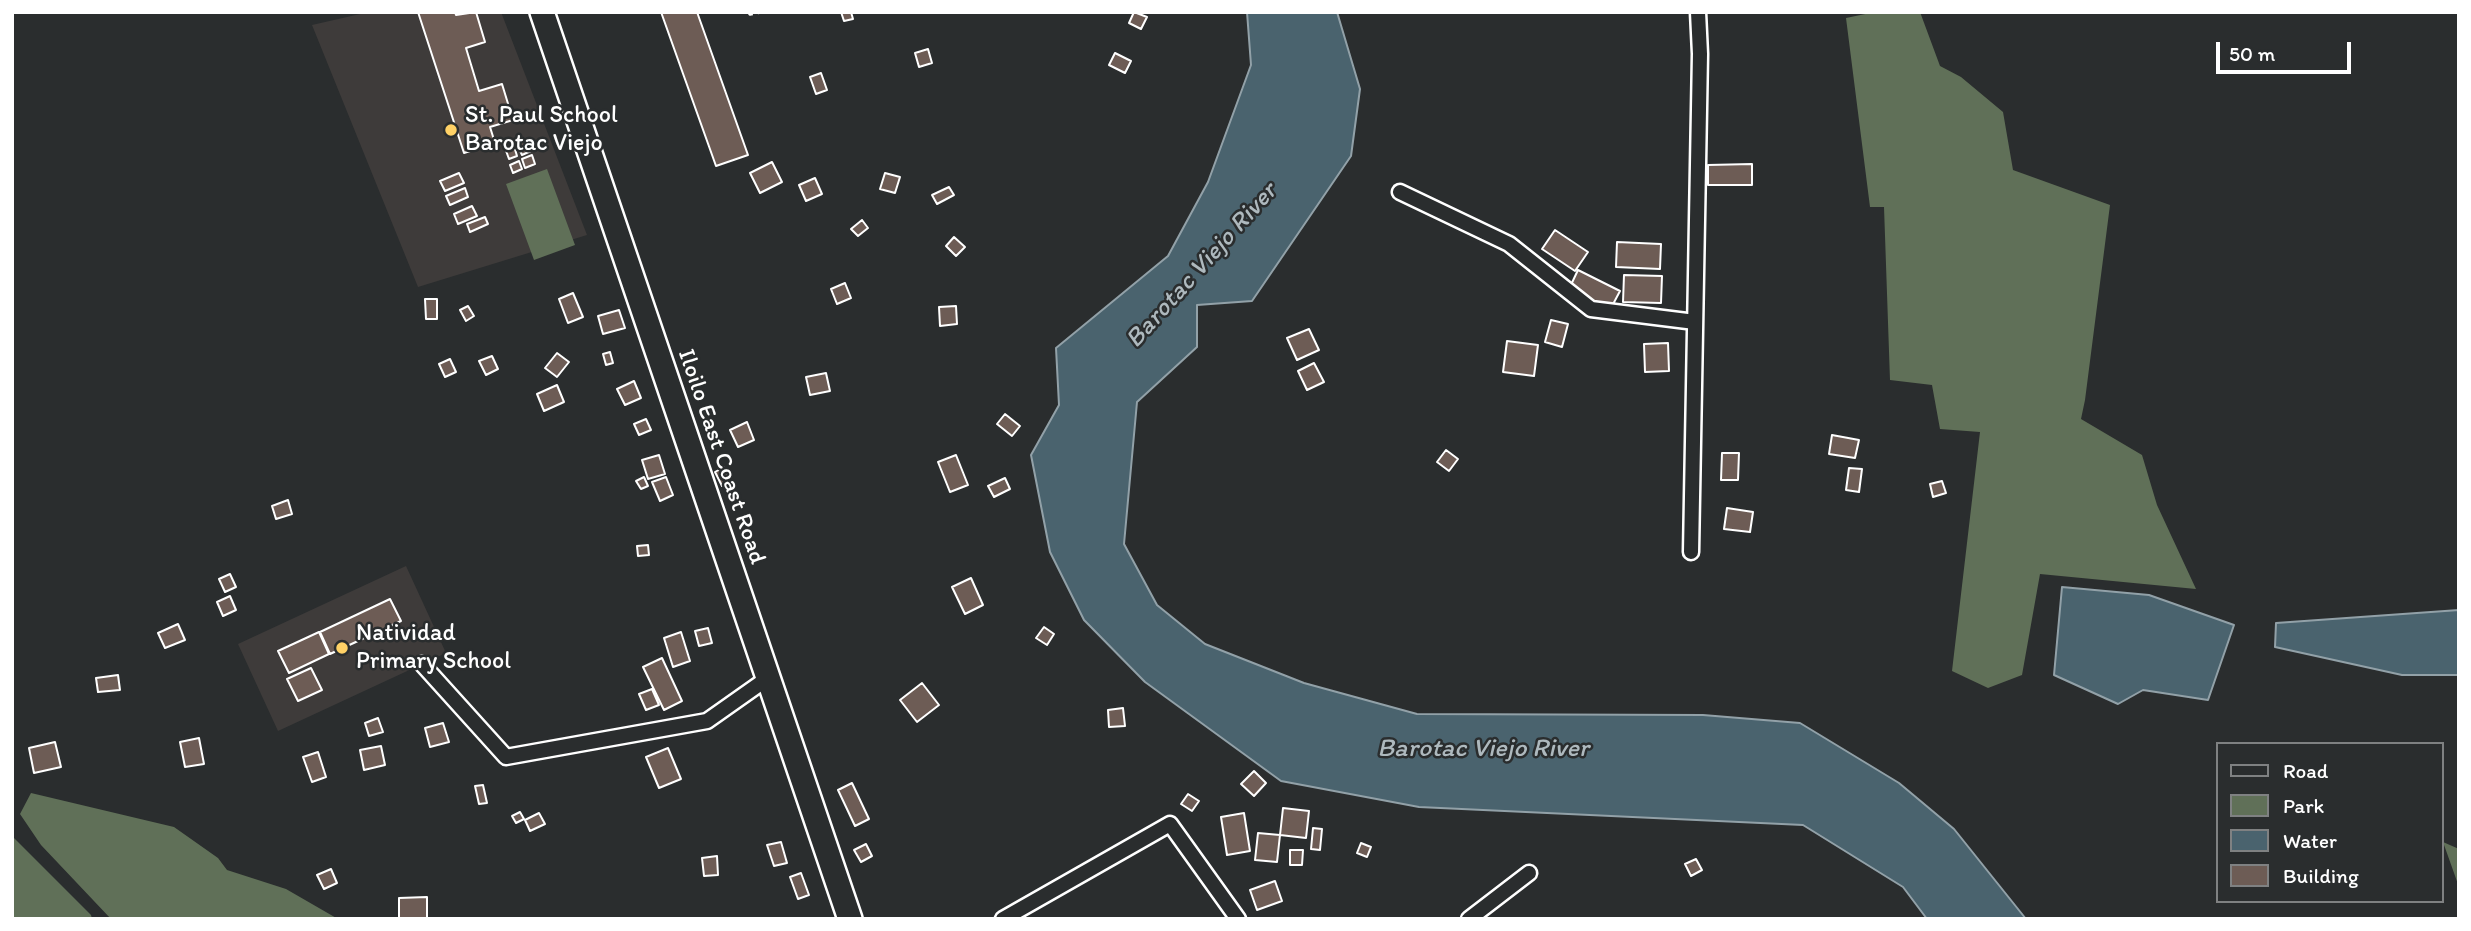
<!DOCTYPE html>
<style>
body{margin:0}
#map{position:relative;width:2471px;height:931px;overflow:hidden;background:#2a2d2e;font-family:Itim,sans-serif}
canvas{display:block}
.frame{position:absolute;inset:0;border:14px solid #fff;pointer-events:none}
.legend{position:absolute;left:2216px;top:742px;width:228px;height:161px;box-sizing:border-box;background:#2a2d2e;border:2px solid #7f8182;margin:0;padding:9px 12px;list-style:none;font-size:21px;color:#fff}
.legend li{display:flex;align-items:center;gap:14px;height:35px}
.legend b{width:35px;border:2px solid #7f8182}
.scale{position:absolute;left:2216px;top:42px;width:135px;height:32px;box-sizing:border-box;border:4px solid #fff;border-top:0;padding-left:9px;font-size:21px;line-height:24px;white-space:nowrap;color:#fff;-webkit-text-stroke:5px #2a2d2e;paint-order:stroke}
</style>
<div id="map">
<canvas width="2471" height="931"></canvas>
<div class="frame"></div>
<ul class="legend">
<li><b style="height:9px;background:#2a2d2e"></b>Road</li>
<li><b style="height:19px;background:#607058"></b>Park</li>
<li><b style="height:19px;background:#4a636e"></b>Water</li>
<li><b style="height:19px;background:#6d5c55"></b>Building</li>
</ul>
<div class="scale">50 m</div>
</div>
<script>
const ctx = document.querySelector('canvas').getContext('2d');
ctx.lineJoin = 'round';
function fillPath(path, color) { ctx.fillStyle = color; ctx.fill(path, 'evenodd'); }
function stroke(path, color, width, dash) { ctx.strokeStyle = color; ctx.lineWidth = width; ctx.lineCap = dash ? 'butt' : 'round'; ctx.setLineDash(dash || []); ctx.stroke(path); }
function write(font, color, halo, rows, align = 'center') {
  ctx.font = font + ' Itim,sans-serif'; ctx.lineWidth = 5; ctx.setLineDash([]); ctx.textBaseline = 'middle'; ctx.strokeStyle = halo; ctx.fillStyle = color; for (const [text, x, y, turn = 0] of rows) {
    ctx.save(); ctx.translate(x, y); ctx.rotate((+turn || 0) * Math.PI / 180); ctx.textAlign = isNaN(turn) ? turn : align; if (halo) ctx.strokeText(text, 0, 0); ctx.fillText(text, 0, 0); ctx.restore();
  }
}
const built = new Path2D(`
 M 369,12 L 501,12 L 587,235 L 418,287 L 312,25 Z
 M 406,566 L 446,653 L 278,731 L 238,644 Z`);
const green = new Path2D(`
 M 1875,12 L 1920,12 L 1940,66 L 1961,77 L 2003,112 L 2013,170 L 2110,205 L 2085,400 L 2081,419 L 2142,455 L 2157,505 L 2196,589 L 2040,574 L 2022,675 L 1988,688 L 1952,671 L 1980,432 L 1940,429 L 1932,385 L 1890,380 L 1884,207 L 1870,207 L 1846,18 Z
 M 547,169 L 575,245 L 534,260 L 506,184 Z
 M 31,793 L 174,827 L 218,858 L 227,870 L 286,889 L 338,919 L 111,919 L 41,845 L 20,814 Z
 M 12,836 L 91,915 L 92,919 L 12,919 Z
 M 2443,842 L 2459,849 L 2459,887 Z`);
const water = new Path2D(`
 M 1247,12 L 1337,12 L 1360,89 L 1351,156 L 1252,301 L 1197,305 L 1197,347 L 1137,402 L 1124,544 L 1157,605 L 1205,644 L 1304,683 L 1417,714 L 1703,715 L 1800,723 L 1899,783 L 1954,829 L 2026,919 L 1927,919 L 1903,887 L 1803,825 L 1419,807 L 1281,781 L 1145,682 L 1084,620 L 1050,552 L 1031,455 L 1059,405 L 1056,348 L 1168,256 L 1208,182 L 1251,65 Z
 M 2062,587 L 2149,595 L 2234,625 L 2208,700 L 2143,690 L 2118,704 L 2054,675 Z
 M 2459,610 L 2459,675 L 2402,675 L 2275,647 L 2276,623 Z`);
const building = new Path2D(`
 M 418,12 L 455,12 L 456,15 L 476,12 L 485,42 L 466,48 L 479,91 L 502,84 L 513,120 L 490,127 L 495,143 L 464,153 Z
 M 661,12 L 697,12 L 748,155 L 716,166 Z
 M 841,12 L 851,12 L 853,19 L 844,21 Z
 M 1134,12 L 1147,17 L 1141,29 L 1129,23 Z
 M 928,49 L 932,63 L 919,67 L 915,53 Z
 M 1115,53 L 1131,61 L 1125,73 L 1109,65 Z
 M 821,73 L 827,90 L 816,94 L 810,77 Z
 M 526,140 L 531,151 L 522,155 L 517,144 Z
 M 514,146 L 517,156 L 509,159 L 505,148 Z
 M 532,155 L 535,164 L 525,168 L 522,159 Z
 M 519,161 L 522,169 L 513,173 L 510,165 Z
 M 772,162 L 782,182 L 760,193 L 750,173 Z
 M 1752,164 L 1752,185 L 1708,185 L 1708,165 Z
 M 459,173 L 464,183 L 445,191 L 440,181 Z
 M 885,173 L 900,177 L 895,193 L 880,189 Z
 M 815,178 L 822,194 L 806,201 L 799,185 Z
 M 949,187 L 954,195 L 937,204 L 932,195 Z
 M 465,188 L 468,197 L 450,205 L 446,196 Z
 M 472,206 L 477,216 L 458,224 L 454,214 Z
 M 485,217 L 488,224 L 470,232 L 467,224 Z
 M 862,220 L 868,228 L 858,236 L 851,229 Z
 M 1555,230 L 1588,252 L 1575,271 L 1542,249 Z
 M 954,237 L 965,247 L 956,256 L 946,246 Z
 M 1617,242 L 1661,244 L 1660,269 L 1616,267 Z
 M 1578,270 L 1620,291 L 1610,310 L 1569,289 Z
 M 1624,275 L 1662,276 L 1661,303 L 1623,302 Z
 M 845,283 L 851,298 L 837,304 L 831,289 Z
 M 573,293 L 583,317 L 568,323 L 559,299 Z
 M 425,299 L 437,299 L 437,319 L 426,319 Z
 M 468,306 L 474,316 L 466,321 L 460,310 Z
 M 956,306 L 957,324 L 940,326 L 939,307 Z
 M 619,310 L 625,328 L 603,334 L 598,316 Z
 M 1551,320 L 1568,324 L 1562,347 L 1545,342 Z
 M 1309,329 L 1319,350 L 1297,360 L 1287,338 Z
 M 1507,341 L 1538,345 L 1534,376 L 1503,372 Z
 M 1668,343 L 1669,371 L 1645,372 L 1644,344 Z
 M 610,352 L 613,363 L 606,365 L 603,354 Z
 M 557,353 L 569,362 L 557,377 L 545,368 Z
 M 492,356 L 498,369 L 486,375 L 479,361 Z
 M 450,359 L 456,372 L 445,377 L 439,364 Z
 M 1314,363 L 1324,382 L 1307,390 L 1298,371 Z
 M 826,373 L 830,391 L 810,395 L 806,377 Z
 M 634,381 L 641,398 L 625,405 L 617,389 Z
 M 557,385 L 564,402 L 544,411 L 537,394 Z
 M 1005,414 L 1020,426 L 1012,436 L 997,424 Z
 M 646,419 L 651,430 L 639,435 L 634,424 Z
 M 747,422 L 754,440 L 738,447 L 730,430 Z
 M 1832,435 L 1859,440 L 1855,458 L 1829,454 Z
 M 1446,450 L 1458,459 L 1449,471 L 1437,462 Z
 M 1722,453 L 1739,453 L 1738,480 L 1721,480 Z
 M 659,455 L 665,474 L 648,479 L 642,460 Z
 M 956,455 L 968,485 L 950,492 L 938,462 Z
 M 724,467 L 731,482 L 722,486 L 715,472 Z
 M 1849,468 L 1862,469 L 1859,492 L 1846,490 Z
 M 644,477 L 648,486 L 641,489 L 636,481 Z
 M 666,477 L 673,495 L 660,501 L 652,482 Z
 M 1005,478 L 1010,489 L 994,497 L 988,486 Z
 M 1942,481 L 1946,493 L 1933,497 L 1930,484 Z
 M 288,500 L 292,514 L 276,519 L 272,506 Z
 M 1727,508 L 1753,512 L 1750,532 L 1724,529 Z
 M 648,545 L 649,555 L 638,556 L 637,546 Z
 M 230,574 L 236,587 L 225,592 L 219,579 Z
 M 971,578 L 983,605 L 965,614 L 952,587 Z
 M 230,596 L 236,610 L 223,616 L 217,602 Z
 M 390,599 L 401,621 L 330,654 L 320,632 Z
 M 178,624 L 185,640 L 165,648 L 158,633 Z
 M 1044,627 L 1054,634 L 1047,645 L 1036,638 Z
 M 708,628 L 712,643 L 699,646 L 695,631 Z
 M 319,632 L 329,654 L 289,673 L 278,651 Z
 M 681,632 L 690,661 L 673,667 L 664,638 Z
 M 662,658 L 682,701 L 664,710 L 643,667 Z
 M 311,668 L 322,690 L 298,701 L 287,679 Z
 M 118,675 L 120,690 L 98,692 L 96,678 Z
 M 922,683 L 939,705 L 917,722 L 900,700 Z
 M 652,689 L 659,705 L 646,710 L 639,694 Z
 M 1123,708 L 1125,726 L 1109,727 L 1108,710 Z
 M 378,718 L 383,732 L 369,736 L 365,723 Z
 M 443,723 L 449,742 L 430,747 L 425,728 Z
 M 199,738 L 204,764 L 185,767 L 180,742 Z
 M 55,742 L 61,767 L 34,773 L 29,748 Z
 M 381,746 L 385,765 L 364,770 L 360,750 Z
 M 668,748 L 681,779 L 659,788 L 646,757 Z
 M 318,752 L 326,777 L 312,782 L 303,757 Z
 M 1254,771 L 1266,783 L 1254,796 L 1241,784 Z
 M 852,783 L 869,819 L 855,826 L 838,790 Z
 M 483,785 L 487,803 L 479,804 L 475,786 Z
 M 1188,794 L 1199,801 L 1192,811 L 1181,804 Z
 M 1283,808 L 1309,811 L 1306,838 L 1280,835 Z
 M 520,812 L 524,819 L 516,823 L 512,816 Z
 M 539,813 L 545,824 L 530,831 L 525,820 Z
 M 1244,813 L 1250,851 L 1227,855 L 1221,817 Z
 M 1313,828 L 1322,829 L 1320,850 L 1311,849 Z
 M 1258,833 L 1280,835 L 1277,862 L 1255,860 Z
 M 781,842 L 787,863 L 774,866 L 767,845 Z
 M 1361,843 L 1371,847 L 1367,857 L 1357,853 Z
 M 866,844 L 872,856 L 861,862 L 854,850 Z
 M 1290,850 L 1303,850 L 1302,865 L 1290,865 Z
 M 717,856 L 718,875 L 704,876 L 702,858 Z
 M 1696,859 L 1702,870 L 1691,876 L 1685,864 Z
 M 331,869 L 337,883 L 324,889 L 317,875 Z
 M 801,873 L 809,895 L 798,899 L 790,877 Z
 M 1275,881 L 1282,901 L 1257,910 L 1250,890 Z
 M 427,897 L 427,919 L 399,919 L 399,898 Z`);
const path = new Path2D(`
 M 749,12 L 750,14 L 761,12`);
const minor = new Path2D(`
 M 1400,192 L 1509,244 L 1591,309 L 1695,322
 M 1691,552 L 1700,54 L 1698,12
 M 422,664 L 506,757 L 707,721 L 768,678
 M 1003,919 L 1170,824 L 1238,919
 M 1469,919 L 1529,873`);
const primary = new Path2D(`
 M 542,12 L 850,919`);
const markers = [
 [451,130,7,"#ffd166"],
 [342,648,7,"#ffd166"]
];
const poiNames = [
 ["St. Paul School",465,116],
 ["Barotac Viejo",465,144],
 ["Natividad",356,634],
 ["Primary School",356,662]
];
const streetNames = [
 ["Iloilo East Coast Road",721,457,71]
];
const waterNames = [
 ["Barotac Viejo River",1202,266,-48],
 ["Barotac Viejo River",1483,749]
];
fillPath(built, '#3e3b3a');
fillPath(green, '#607058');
fillPath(water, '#4a636e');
stroke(water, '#92a1a8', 2);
fillPath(building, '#6d5c55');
stroke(building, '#fff', 2);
stroke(minor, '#fff', 19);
stroke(primary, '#fff', 28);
stroke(path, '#fff', 3.5, [5, 5]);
stroke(minor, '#2a2d2e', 14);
stroke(primary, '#2a2d2e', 23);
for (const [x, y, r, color] of markers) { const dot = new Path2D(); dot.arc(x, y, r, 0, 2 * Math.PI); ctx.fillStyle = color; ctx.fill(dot); stroke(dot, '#2a2d2e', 2.5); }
write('24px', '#fff', '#2a2d2e', poiNames, 'left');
write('24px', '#fff', '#2a2d2e', streetNames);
write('italic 26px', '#aeb9be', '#2a2d2e', waterNames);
</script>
